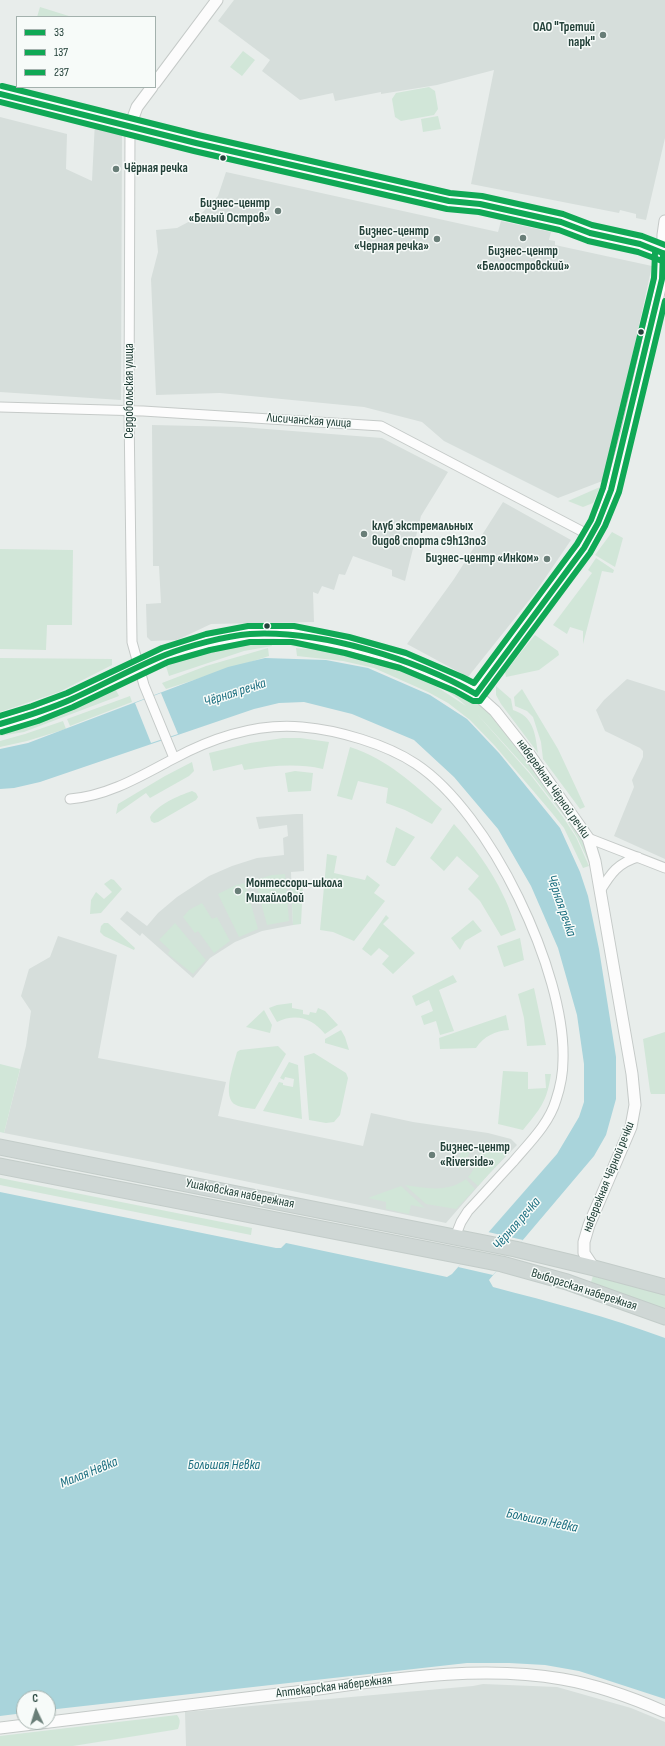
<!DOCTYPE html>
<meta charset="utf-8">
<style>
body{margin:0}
#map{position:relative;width:665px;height:1746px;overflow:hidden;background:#e8edeb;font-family:"Sofia Sans Condensed",sans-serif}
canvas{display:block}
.legend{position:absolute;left:16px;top:16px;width:140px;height:72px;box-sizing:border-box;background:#f7fbf9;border:1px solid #a3b1ad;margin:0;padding:5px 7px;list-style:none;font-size:12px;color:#24423a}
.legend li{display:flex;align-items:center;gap:8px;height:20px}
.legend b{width:20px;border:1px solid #a3b1ad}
.north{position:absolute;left:16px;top:1690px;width:40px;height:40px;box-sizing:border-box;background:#f7fbf9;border:1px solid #a3b1ad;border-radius:50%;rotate:356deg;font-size:11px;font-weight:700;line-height:16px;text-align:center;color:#24423a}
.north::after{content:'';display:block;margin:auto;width:14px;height:18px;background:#697e78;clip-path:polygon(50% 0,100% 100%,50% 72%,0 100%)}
</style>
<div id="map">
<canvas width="665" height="1746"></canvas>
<ul class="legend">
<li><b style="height:5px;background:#10a855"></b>33</li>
<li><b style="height:5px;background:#10a855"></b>137</li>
<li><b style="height:5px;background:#10a855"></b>237</li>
</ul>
<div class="north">С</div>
</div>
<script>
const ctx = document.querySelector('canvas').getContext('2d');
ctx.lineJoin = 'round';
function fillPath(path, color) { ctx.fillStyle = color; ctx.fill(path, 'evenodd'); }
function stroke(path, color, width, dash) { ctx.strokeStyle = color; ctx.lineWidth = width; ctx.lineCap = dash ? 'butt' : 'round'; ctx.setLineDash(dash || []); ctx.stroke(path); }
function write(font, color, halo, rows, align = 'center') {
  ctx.font = font + ' "Sofia Sans Condensed",sans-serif'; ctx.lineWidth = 3; ctx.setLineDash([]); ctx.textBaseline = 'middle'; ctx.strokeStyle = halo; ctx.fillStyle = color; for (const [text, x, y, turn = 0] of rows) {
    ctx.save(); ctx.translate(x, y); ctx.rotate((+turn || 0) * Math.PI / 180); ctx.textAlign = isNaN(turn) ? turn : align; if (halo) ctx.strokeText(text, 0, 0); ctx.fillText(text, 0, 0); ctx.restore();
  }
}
const built = new Path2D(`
 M 234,0 L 665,0 L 665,138 L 646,220 L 636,218 L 636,214 L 620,210 L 619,213 L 471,184 L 494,70 L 437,85 L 381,94 L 381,92 L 335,101 L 333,93 L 300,100 L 262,71 L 270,60 L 218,21 Z
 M 0,117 L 67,134 L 66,169 L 92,181 L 95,121 L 122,129 L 121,400 L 0,392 Z
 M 226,172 L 498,232 L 501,221 L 551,232 L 549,240 L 555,241 L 555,245 L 652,266 L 605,480 L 558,498 L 444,441 L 422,422 L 364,407 L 220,393 L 156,395 L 151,279 L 158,252 L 156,230 L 177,228 L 194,219 L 202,213 L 218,196 Z
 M 152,425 L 241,427 L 382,438 L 448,472 L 421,516 L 405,581 L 392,576 L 392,570 L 353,556 L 345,575 L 339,574 L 334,590 L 322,586 L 318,594 L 313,592 L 314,622 L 211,624 L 177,640 L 151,641 L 147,637 L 146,604 L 161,603 L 159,566 L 153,566 Z
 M 503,502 L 571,540 L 535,593 L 468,677 L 407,644 L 454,579 Z
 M 627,679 L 665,691 L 665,859 L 614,836 L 634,787 L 632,780 L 643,757 L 643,751 L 640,748 L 605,731 L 596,710 L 604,700 Z
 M 296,814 L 303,814 L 304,871 L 291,872 L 293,925 L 262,931 L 235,942 L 210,958 L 193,978 L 142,933 L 140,936 L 120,919 L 127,911 L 147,926 L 158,913 L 177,897 L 209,876 L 232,866 L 257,858 L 284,855 L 283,838 L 288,836 L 287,825 L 259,829 L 256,817 Z
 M 58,936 L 117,955 L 98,1058 L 226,1082 L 218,1116 L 363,1146 L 371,1113 L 413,1122 L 488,1133 L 511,1139 L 517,1145 L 487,1176 L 446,1223 L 153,1162 L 4,1133 L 26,1046 L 31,1011 L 21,996 L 29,969 L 50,957 Z
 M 483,1684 L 557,1687 L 631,1708 L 665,1722 L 665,1746 L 186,1746 L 185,1712 L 473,1686 Z`);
const green = new Path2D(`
 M 40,7 L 72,17 L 37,17 Z
 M 243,51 L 255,60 L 242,76 L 230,67 Z
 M 429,87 L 435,91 L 438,109 L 434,115 L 401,121 L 395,117 L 392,99 L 396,93 Z
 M 438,116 L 441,129 L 423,132 L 421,119 Z
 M 600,487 L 593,503 L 583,507 L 568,501 Z
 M 612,532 L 623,538 L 615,567 L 595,555 Z
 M 0,549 L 73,550 L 72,625 L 47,625 L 46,650 L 0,649 Z
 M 596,558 L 614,570 L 613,573 L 602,571 L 583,644 L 583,631 L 570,627 L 567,634 L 553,625 L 592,573 L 588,570 Z
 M 535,635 L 558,651 L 559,655 L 539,670 L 506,677 L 505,672 Z
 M 269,636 L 272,646 L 244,651 L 169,676 L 165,663 L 188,653 L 220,643 Z
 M 290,637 L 309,641 L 339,650 L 291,646 Z
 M 268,648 L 269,656 L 166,689 L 162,683 L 206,666 Z
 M 296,648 L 342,652 L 378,661 L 437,687 L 466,706 C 445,685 406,669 377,660 C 364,655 351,653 338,648 L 387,659 L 445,684 L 483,705 L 503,727 L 591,848 L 590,865 L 577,837 L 564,816 L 528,770 L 477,714 L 530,774 L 563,817 L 576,837 L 589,866 L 583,868 L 564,828 L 552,813 L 495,746 L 470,720 L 448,703 L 428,692 L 374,668 L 343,661 L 297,656 Z
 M 0,658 L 112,659 L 112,665 L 59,692 L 0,712 Z
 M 114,686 L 119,696 L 24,732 L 0,736 L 0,731 C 43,719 75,706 114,686 Z
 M 496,686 L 511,699 L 513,710 C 534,717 535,733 538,753 L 501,704 L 496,695 Z
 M 522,689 L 558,749 L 585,807 L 580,809 L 543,759 L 541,742 L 533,717 L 527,711 L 515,706 L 514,697 Z
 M 130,696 L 132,702 L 70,726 L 67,719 Z
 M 63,721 L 66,729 L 27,741 L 0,747 L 0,741 L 25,734 Z
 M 283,738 L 300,738 L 329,742 L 323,769 C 296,763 271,766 244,770 L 242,764 L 213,771 L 209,753 L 250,743 Z
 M 350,747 C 389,760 412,783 442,809 L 432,824 L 405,810 L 386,803 L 388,788 L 358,781 L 352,800 L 337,796 Z
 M 192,762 L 194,771 L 189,776 L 150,798 L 146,793 L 116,814 L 118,804 L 165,776 Z
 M 295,771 L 313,773 L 311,791 L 288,792 L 285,773 Z
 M 192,791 L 196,793 L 198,797 L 196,800 L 158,822 L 154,823 L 151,821 L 150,817 C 158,804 178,796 192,791 Z
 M 454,824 C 473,845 491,869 503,895 C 509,906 512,918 516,930 L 501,936 L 480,901 L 468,889 L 479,876 L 457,856 L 444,871 L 430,858 Z
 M 396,827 L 415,837 L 395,866 L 392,866 L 386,862 Z
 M 327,854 L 337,856 L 334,873 L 365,880 L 367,875 L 380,885 L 374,893 L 385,901 L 354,941 L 333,932 L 320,930 Z
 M 285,874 L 289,921 L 267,925 L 255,880 L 272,875 Z
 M 111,879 L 114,880 L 122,889 L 101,913 L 90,914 L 91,900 L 96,892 L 104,899 L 112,892 L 104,884 Z
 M 245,883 L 258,929 L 239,937 L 218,894 L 236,885 Z
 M 303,883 L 301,924 L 293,925 L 291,884 Z
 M 202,903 L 212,919 L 217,917 L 230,941 L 214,953 L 198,931 L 195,933 L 183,917 L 189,910 Z
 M 386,915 L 389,918 L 383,924 L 415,953 L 393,974 L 382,964 L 389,956 L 379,948 L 371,956 L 362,949 Z
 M 473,920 L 482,931 L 465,941 L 460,950 L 451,938 Z
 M 104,923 L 108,923 L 135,948 L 134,950 L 104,936 L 100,932 L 101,926 Z
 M 175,923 L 206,960 L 193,974 L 168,954 L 170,950 L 159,940 Z
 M 520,938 L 524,960 L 504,967 L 497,946 Z
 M 453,975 L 457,982 L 439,990 L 454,1031 L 440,1035 L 436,1021 L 424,1025 L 421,1016 L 433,1011 L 429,1000 L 416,1006 L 412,996 Z
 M 534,988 L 546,1045 L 527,1046 L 524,1018 L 518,994 Z
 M 292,1003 L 292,1008 L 303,1010 L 303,1014 L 309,1015 L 310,1012 L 316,1013 L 318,1008 L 325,1011 L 338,1025 L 325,1034 C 312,1018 296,1013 277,1022 L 269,1008 L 277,1005 Z
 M 264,1010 L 272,1025 L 270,1033 L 246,1027 Z
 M 506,1015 L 509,1030 C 495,1031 484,1036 476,1048 L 440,1049 L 439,1038 Z
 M 341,1030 L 345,1037 L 349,1050 L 325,1043 L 325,1039 Z
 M 665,1032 L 665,1094 L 651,1094 L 650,1091 L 643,1039 Z
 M 278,1046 L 286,1054 L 255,1109 C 249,1108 242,1108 236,1105 C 221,1098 234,1064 237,1052 L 240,1050 Z
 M 314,1053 L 346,1073 L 348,1078 L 340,1115 L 334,1122 L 326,1123 L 309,1120 L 304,1056 Z
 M 289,1062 L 298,1065 L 302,1119 L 263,1111 L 279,1082 L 283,1083 L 283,1085 L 293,1087 L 294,1079 L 285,1077 L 284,1080 L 280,1078 Z
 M 0,1064 L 20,1069 L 4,1133 L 0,1132 Z
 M 503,1071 L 528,1072 L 528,1089 L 546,1088 L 545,1074 L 551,1074 C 547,1102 540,1109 523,1130 L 498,1124 Z
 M 463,1143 L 470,1143 C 470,1154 468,1162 459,1169 L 457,1166 Z
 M 490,1145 L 504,1148 L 508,1153 L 478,1186 L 468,1177 C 478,1166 477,1155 485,1146 Z
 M 0,1178 L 252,1228 L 251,1235 L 0,1185 Z
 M 466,1179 L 475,1189 L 456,1209 L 426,1204 L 405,1185 C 426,1188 447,1193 466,1179 Z
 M 401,1186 L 425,1208 L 411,1205 L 409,1214 L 386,1209 L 386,1202 L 368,1198 Z
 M 593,1276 L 665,1295 L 665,1310 L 591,1282 Z
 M 177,1715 C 181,1720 180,1723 178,1729 L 173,1730 L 73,1746 L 0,1746 L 0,1736 Z`);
const water = new Path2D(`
 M 265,658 L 326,660 L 368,668 L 430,695 L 467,719 L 499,753 L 560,828 L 580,872 L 588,896 L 599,949 L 616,1057 L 616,1099 L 606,1135 L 594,1156 L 489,1280 L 493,1287 C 550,1302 609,1317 665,1338 L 665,1699 L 579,1671 L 545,1665 L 509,1663 L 467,1663 L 48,1710 L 48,1698 L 24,1698 L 24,1713 L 0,1716 L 0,1192 L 276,1248 L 281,1248 L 286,1243 L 447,1277 L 452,1274 L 557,1154 L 579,1117 L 584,1102 L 584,1064 L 577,1015 L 558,948 L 531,886 L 498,829 L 454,777 L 414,740 L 352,714 L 304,702 L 279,703 L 254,709 L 40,782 L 14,788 L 0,789 L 0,749 L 28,743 L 228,667 Z`);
const pier = new Path2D(`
 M 161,693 L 178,734 L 151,743 L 135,703 Z
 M 488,1232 L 523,1240 L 493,1275 L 458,1267 Z`);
const minor = new Path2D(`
 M 130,126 L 129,410 L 132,642 L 144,685 L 174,758
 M 0,407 L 143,411 L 381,426 L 591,536
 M 70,799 C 108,796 141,776 173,759 C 212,738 258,723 302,727 C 338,730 386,744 416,764 C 490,813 566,972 563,1060 C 563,1073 560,1088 556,1100 C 549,1124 529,1143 513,1162 C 498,1178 483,1195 468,1211 L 461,1222 L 455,1237
 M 588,838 L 665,868
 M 600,891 C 611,873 618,863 638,857`);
const tertiary = new Path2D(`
 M 155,83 L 217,0
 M 130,126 L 137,107 L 152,87
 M 476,694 L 584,548 L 604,510 L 611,490 L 626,434 L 662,279 L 663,235 L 665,221
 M 0,724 L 35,714 L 70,700 L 165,655 L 208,642 L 249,634 L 267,633 L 293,634 L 347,645 L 403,660 L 459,684 L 476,694 L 495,711 L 529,754 L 588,838 L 595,861 L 632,1074 L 635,1105 L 631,1127 L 589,1225 L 584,1242 L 584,1253 L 594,1268
 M 0,1728 C 93,1717 186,1705 279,1694 C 371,1683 470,1663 562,1679 C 597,1685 633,1698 665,1712`);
const secondary = new Path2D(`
 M 0,94 L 196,143 L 449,201 L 480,204 L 561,222 L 590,233 L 640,244 L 665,254`);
const primary = new Path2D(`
 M 0,1147 L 515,1249 L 594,1268 L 665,1287
 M 0,1166 L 502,1264 L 567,1282 L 665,1317`);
const bus1 = new Path2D(`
 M 0,94 L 196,143 L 449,201 L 480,204 L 561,222 L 590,233 L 640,244 L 665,254
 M 0,724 C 24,717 48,710 72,699 C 103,685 133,668 165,655 C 188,646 225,636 250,634 C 320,630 416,659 476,694 L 584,548 L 598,523 L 611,490 L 662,279 L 663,253`);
const bus2 = new Path2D(`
 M 0,102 L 194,151 L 447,209 L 479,212 L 559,230 L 588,241 L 638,252 L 662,261
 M 2,732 L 38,721 L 73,707 L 168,662 L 210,650 L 250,642 L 292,642 L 345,653 L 400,668 L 455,691 L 473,701 L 480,701 L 590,553 L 605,526 L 619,492 L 665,301`);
const bus3 = new Path2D(`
 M 2,86 L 198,135 L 450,193 L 482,196 L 563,214 L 592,225 L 642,236 L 665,245
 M 0,716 L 32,706 L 67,693 L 162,648 L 206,634 L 248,626 L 294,626 L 349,637 L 406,653 L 462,677 L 474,683 L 577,544 L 591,520 L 603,488 L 654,278 L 655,253`);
const markers = [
 [603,35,4,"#697e78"],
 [223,158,3.5,"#24423a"],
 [116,169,4,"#697e78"],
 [278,211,4,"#697e78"],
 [523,238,4,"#697e78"],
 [437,239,4,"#697e78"],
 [641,332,3.5,"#24423a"],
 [364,534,4,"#697e78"],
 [547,559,4,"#697e78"],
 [267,626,3.5,"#24423a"],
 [238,891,4,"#697e78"],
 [432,1155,4,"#697e78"]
];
const poiNames = [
 ["ОАО \"Третий",595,28],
 ["парк\"",595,43],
 ["Чёрная речка",124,169,"left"],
 ["Бизнес-центр",270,204],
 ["«Белый Остров»",270,219],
 ["Бизнес-центр",429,232],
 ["«Черная речка»",429,247],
 ["Бизнес-центр",523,252,"center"],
 ["«Белоостровский»",523,267,"center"],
 ["клуб экстремальных",372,527,"left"],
 ["видов спорта c9h13no3",372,542,"left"],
 ["Бизнес-центр «Инком»",539,559],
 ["Монтессори-школа",246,884,"left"],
 ["Михайловой",246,899,"left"],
 ["Бизнес-центр",440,1148,"left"],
 ["«Riverside»",440,1163,"left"]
];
const streetNames = [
 ["Сердобольская улица",130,391,-90],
 ["Лисичанская улица",309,421,4],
 ["набережная Чёрной речки",553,789,55],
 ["набережная Чёрной речки",609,1177,-68],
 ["Ушаковская набережная",240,1194,11],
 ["Выборгская набережная",584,1290,18],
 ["Аптекарская набережная",334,1687,-7]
];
const waterNames = [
 ["Чёрная речка",235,693,-18],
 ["Чёрная речка",561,906,71],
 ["Чёрная речка",517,1224,-49],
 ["Большая Невка",224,1465],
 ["Малая Невка",89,1473,-22],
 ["Большая Невка",542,1521,12]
];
fillPath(built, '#d6dedb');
fillPath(green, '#d1e6d8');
fillPath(water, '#a9d4db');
fillPath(pier, '#e8edeb');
stroke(minor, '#c5cac8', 11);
stroke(tertiary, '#c5cac8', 13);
stroke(secondary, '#c3cbc8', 15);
stroke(primary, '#c3ccc9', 17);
stroke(minor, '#fcfcfc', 9);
stroke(tertiary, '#fcfcfc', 11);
stroke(secondary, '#fcfcfc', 13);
stroke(primary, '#cfd7d5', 15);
stroke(bus1, '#10a855', 6);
stroke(bus2, '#10a855', 6);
stroke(bus3, '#10a855', 6);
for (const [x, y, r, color] of markers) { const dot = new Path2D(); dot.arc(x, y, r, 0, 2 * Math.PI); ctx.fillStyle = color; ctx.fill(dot); stroke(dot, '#f7fbf9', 1.5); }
write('bold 13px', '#24423a', '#f7fbf9', poiNames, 'right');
write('13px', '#24423a', '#f7fbf9', streetNames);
write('italic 14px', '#1c6f80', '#f7fbf9', waterNames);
</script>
